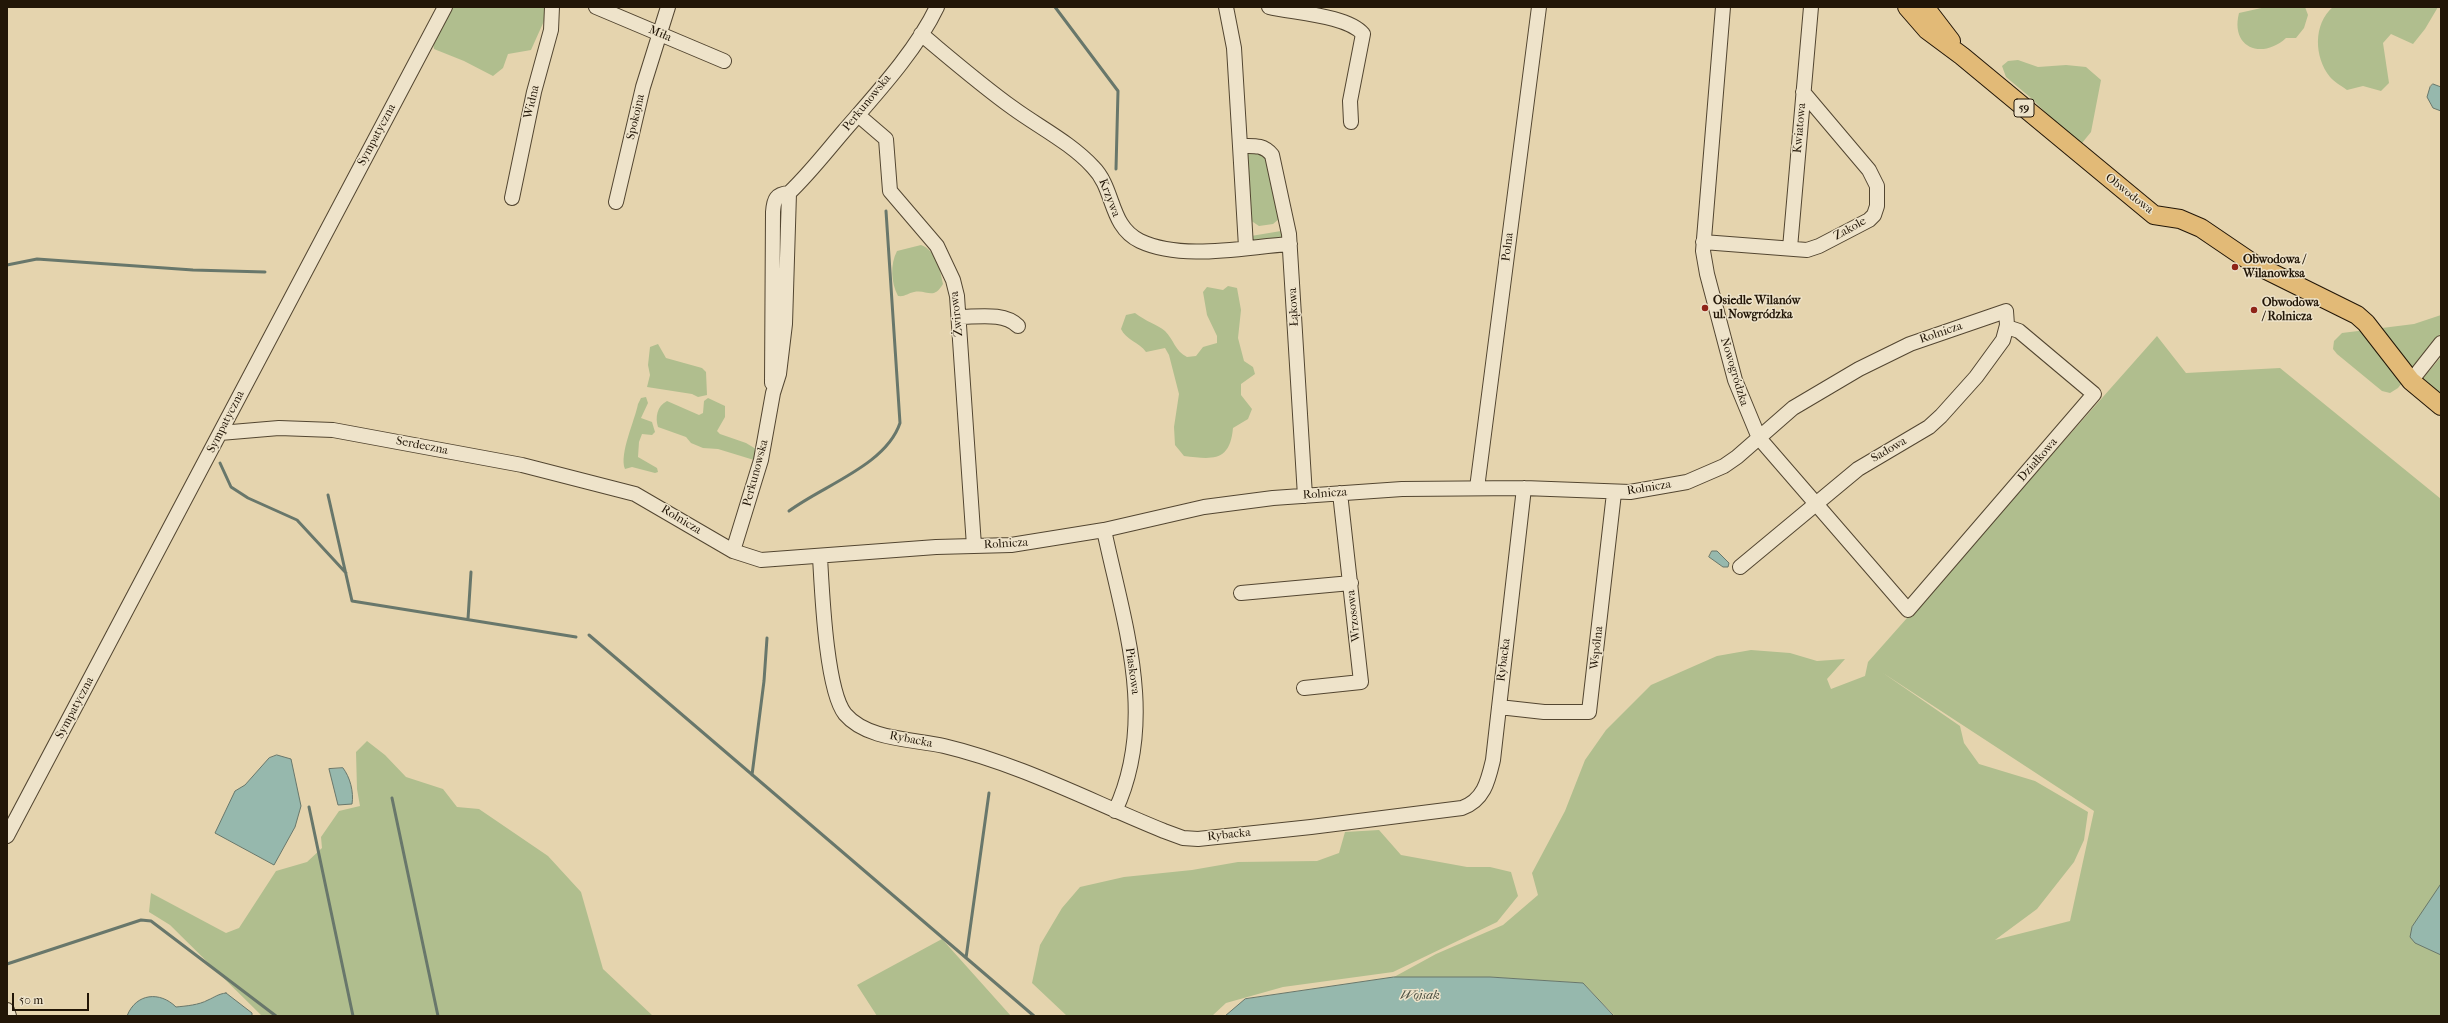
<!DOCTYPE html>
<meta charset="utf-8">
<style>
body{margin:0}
#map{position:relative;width:2448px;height:1023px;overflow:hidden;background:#e5d4ae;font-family:"IM FELL French Canon",serif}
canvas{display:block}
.frame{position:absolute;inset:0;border:8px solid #221607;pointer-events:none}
.scale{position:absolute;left:12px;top:993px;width:77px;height:18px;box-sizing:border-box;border:2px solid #221607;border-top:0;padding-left:5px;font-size:12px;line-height:14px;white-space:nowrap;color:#221607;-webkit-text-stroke:3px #eee3ca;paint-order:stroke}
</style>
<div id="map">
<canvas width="2448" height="1023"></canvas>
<div class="frame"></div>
<div class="scale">50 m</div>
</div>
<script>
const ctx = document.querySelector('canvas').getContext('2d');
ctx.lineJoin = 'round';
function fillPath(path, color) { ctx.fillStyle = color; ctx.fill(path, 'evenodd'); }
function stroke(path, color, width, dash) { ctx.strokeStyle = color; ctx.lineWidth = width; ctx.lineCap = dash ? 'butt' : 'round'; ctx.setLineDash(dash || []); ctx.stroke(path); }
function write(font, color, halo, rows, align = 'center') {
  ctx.font = font + ' "IM FELL French Canon",serif'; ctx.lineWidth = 3; ctx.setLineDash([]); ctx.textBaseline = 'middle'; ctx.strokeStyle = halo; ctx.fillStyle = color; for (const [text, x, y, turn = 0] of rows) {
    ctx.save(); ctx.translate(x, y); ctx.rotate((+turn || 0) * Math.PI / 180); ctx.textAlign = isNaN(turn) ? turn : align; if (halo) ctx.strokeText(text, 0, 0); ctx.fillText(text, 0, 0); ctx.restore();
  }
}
const green = new Path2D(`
 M 453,7 L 546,7 L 544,21 L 531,50 L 508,54 L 503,68 L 493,76 L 464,61 L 434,49 L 433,44 Z
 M 2266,7 L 2305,7 L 2308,15 L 2304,28 L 2296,38 L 2286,38 C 2262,60 2230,48 2239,13 Z
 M 2333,7 L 2438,7 L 2425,29 L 2413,44 L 2391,34 L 2383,43 L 2389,83 L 2381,91 L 2363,86 L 2347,90 C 2342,86 2334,82 2330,77 C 2314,57 2313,24 2333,7 Z
 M 2018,60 L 2038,67 L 2066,65 L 2086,67 L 2101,80 L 2091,132 L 2082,143 L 2067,134 L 2031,98 L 2006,77 L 2002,66 L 2008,61 Z
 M 1252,151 L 1265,156 L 1279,219 L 1273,224 L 1259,226 L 1250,220 L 1246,152 Z
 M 1281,231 L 1287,238 L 1253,243 L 1251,236 Z
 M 921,245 C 937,251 940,270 943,284 C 933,301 927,289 914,292 C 908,293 905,297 898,296 C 891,283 890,264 897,251 Z
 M 1228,286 L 1237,288 L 1241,310 L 1238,338 L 1244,361 L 1253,367 L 1255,374 L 1241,384 L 1241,395 L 1252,409 L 1248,419 L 1233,428 C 1230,463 1211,459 1184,456 L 1175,445 L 1174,427 L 1179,394 L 1169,355 L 1165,348 L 1146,352 C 1139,342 1126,340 1121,329 L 1126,315 L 1135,313 C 1145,321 1158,325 1165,331 C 1174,340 1175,351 1187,357 L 1196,356 L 1203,347 L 1217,343 L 1217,336 L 1207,315 L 1203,292 L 1207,287 L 1223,290 Z
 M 2441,315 L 2441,333 L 2398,388 L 2390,393 L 2382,391 L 2337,354 L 2333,349 L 2334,341 L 2342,333 L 2414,324 Z
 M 2157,336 L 2186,373 L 2280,368 L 2441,499 L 2441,1016 L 1615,1016 L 1583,983 L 1490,977 L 1394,977 L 1436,954 L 1503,925 L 1538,895 L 1532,873 L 1565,811 L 1585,760 L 1606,730 L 1651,685 L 1717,656 L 1751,650 L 1790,653 L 1817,661 L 1845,659 L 1827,679 L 1831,689 L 1865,676 L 1868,662 ZM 1883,673 L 2094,811 L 2070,921 L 1995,940 L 2037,909 L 2074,862 L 2084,840 L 2088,812 L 2035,781 L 1979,764 L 1964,743 L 1960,726 Z
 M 658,344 L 666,358 L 702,368 L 706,372 L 707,395 L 698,397 L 692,394 L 647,387 L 650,375 L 648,365 L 650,347 Z
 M 2441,357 L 2441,414 L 2412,391 Z
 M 646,397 L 648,403 L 641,418 L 652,422 L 655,432 L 652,435 L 642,434 L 639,442 L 638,457 L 657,468 L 658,472 L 655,473 L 632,467 L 625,469 C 619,454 635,420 638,404 L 641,398 Z
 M 708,398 L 725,406 L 725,417 L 717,431 L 720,434 L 746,443 L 756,449 L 757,453 L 754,460 L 718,449 L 703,448 L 691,443 L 686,437 L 658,427 C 655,417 657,406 667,401 L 699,415 L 703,413 L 704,401 Z
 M 367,741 L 385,755 L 406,777 L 443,789 L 457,807 L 479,809 L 548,856 L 581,892 L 603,969 L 653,1016 L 262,1016 L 170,925 L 149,912 L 151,893 L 226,933 L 239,928 L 276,871 L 307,862 L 322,848 L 321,837 L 339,811 L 360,806 L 357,789 L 356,752 Z
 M 1379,830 L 1401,855 L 1467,867 L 1490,867 L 1511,872 L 1518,896 L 1497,922 L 1393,972 L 1283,987 L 1226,1003 L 1212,1016 L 1067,1016 L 1032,983 L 1040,945 L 1062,908 L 1080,887 L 1124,877 L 1192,870 L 1238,862 L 1317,861 L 1339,853 L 1345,832 Z
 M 942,939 L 1011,1016 L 877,1016 L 857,985 Z`);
const water = new Path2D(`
 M 2433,84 L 2441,87 L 2441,111 L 2433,108 L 2427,97 L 2430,87 Z
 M 1712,551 L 1717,551 L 1729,563 L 1728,567 L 1723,567 L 1709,557 Z
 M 277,755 L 291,759 L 301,806 L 295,827 L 274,865 L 215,833 L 235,791 L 245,785 L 269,758 Z
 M 343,768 C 350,777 354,792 352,804 L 338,805 L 329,769 Z
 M 2441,884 L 2441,955 L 2415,943 L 2410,937 L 2412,927 Z
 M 1394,977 L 1490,977 L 1583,983 L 1614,1016 L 1225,1016 L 1245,999 Z
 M 226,993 L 252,1013 L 252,1016 L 127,1016 C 136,993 160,991 176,1007 C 186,1006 199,1005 208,1000 C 215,997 218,994 226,993 Z`);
const stream = new Path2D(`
 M 1055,7 L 1118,91 L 1116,169
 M 7,265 L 37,259 L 193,270 L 265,272
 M 220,463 L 231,487 L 248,498 L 297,520 L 346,573
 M 328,495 L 352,601 L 576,637
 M 789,511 C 824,485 886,465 900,423 L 886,211
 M 468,619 L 471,572
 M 589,635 L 1034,1016
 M 752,775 L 764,681 L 767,638
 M 392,798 L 438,1016
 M 309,807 L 353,1016
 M 966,958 L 989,793
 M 7,964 L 141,920 L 151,921 L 276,1016`);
const minor = new Path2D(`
 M 596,7 L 724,61
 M 1226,7 L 1234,48 L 1240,146 C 1253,146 1263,144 1272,155 L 1289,234 L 1305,496
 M 1269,7 C 1293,13 1347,15 1363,34 L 1350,101 L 1351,122
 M 1723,7 L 1703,251 L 1707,274 L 1735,380 L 1759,438 L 1908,610 L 2094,394 L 2019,331 L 2007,327
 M 921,34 C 951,59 981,85 1013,108 C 1039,127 1071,143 1093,167 C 1115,189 1109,226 1140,241 C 1183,261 1244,247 1290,244
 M 858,115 L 886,139 L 890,191 L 937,246 L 953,280 L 957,296 L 974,546
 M 1240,146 L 1246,247
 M 512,198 L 534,92 L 551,30 L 552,7
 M 616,202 L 643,87 L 668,7
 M 1703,242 L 1807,250 L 1819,246 L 1869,220 L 1874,215 L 1877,206 L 1877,186 L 1869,170 L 1803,92
 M 1790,248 L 1811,7
 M 959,317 C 978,317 1004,312 1018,326
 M 2411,381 L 2441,343
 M 772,383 L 773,212 C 774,199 776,194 789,193
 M 220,433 L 279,428 L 333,430 L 522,465 L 635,494 L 733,551 L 761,560 L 936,547 L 1011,545 L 1104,530 L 1204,507 L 1273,498 L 1402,489 L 1524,488 L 1630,492 L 1687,482 L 1724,466 L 1737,457 L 1793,408 L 1859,369 L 1910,344 L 2006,311 L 2007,325 L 2003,340 L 1976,377 L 1941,416 L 1929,427 L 1858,469 L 1740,567
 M 1477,488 L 1539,7
 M 1104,530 C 1124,624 1158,719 1115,811
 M 733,551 L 761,460 L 773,393 L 779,374 L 785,324 L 789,193 C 809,174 826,152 844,131 C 876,94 916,51 937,7
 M 820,557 C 822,591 826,690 845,714 C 867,740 913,739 944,746 C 1020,764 1092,802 1164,831 L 1183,838 L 1198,839 L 1311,827 L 1462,808 C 1484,800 1488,781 1493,760 L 1524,488
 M 1241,593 L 1351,583
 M 1304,688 L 1361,682 L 1340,493
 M 1499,707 L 1544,712 L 1589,712 L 1614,493
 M 7,836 L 445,7
 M 7,1010 L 9,1016`);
const major = new Path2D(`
 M 1907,7 L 1927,30 L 1962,56 L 2154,215 L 2180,219 L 2201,228 L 2254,264 L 2357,315 L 2366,323 L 2411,381 L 2441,406
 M 1925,7 L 1951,41`);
const markers = [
 [2235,267,4,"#8f2418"],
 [1705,308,4,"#8f2418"],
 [2254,310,4,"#8f2418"]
];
const shields = [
 [2024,108,20]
];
const shieldNames = [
 ["59",2024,108]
];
const streetNames = [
 ["Miła",660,34,23],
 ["Widna",532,102,-77],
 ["Perkunowska",867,103,-51],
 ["Spokojna",636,117,-77],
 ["Kwiatowa",1800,128,-85],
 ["Sympatyczna",377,135,-62],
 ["Obwodowa",2129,194,38],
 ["Krzywa",1109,198,69],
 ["Zakole",1850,229,-29],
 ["Polna",1508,247,-83],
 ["Łąkowa",1294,307,-93],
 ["Żwirowa",957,314,-96],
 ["Rolnicza",1941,333,-19],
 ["Nowogródzka",1734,372,73],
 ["Sympatyczna",226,422,-63],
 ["Serdeczna",422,446,11],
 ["Sadowa",1889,450,-30],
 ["Działkowa",2038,460,-49],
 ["Perkunowska",756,473,-75],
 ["Rolnicza",1649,488,-9],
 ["Rolnicza",1325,494,-4],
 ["Rolnicza",681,520,31],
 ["Rolnicza",1006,544,-3],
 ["Wrzosowa",1354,616,-96],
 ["Wspólna",1597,648,-84],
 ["Rybacka",1504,660,-83],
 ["Piaskowa",1132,671,82],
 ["Sympatyczna",75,708,-62],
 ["Rybacka",911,740,11],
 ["Rybacka",1229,835,-6]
];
const poiNames = [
 ["Obwodowa /",2243,260],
 ["Wilanowksa",2243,274],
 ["Osiedle Wilanów",1713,301],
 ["ul. Nowgródzka",1713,315],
 ["Obwodowa",2262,303],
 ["/ Rolnicza",2262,317]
];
const waterNames = [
 ["Wojsak",1420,996]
];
fillPath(green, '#b0be8e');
fillPath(water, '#96b8ad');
stroke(water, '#68776b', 1);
stroke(stream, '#68776b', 3);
stroke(minor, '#534631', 16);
stroke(major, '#221607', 20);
stroke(minor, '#eee3ca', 14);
stroke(major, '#e2ba77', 18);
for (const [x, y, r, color] of markers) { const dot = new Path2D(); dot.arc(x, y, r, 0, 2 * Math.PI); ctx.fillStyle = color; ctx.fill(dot); stroke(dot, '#eee3ca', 1.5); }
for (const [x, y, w] of shields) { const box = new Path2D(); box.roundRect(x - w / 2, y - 9, w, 18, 3); ctx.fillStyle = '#eee3ca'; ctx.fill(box); stroke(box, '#221607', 1); }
write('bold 11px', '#221607', null, shieldNames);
write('12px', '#221607', '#eee3ca', streetNames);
write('bold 12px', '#221607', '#eee3ca', poiNames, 'left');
write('italic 13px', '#4b4f41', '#eee3ca', waterNames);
</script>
